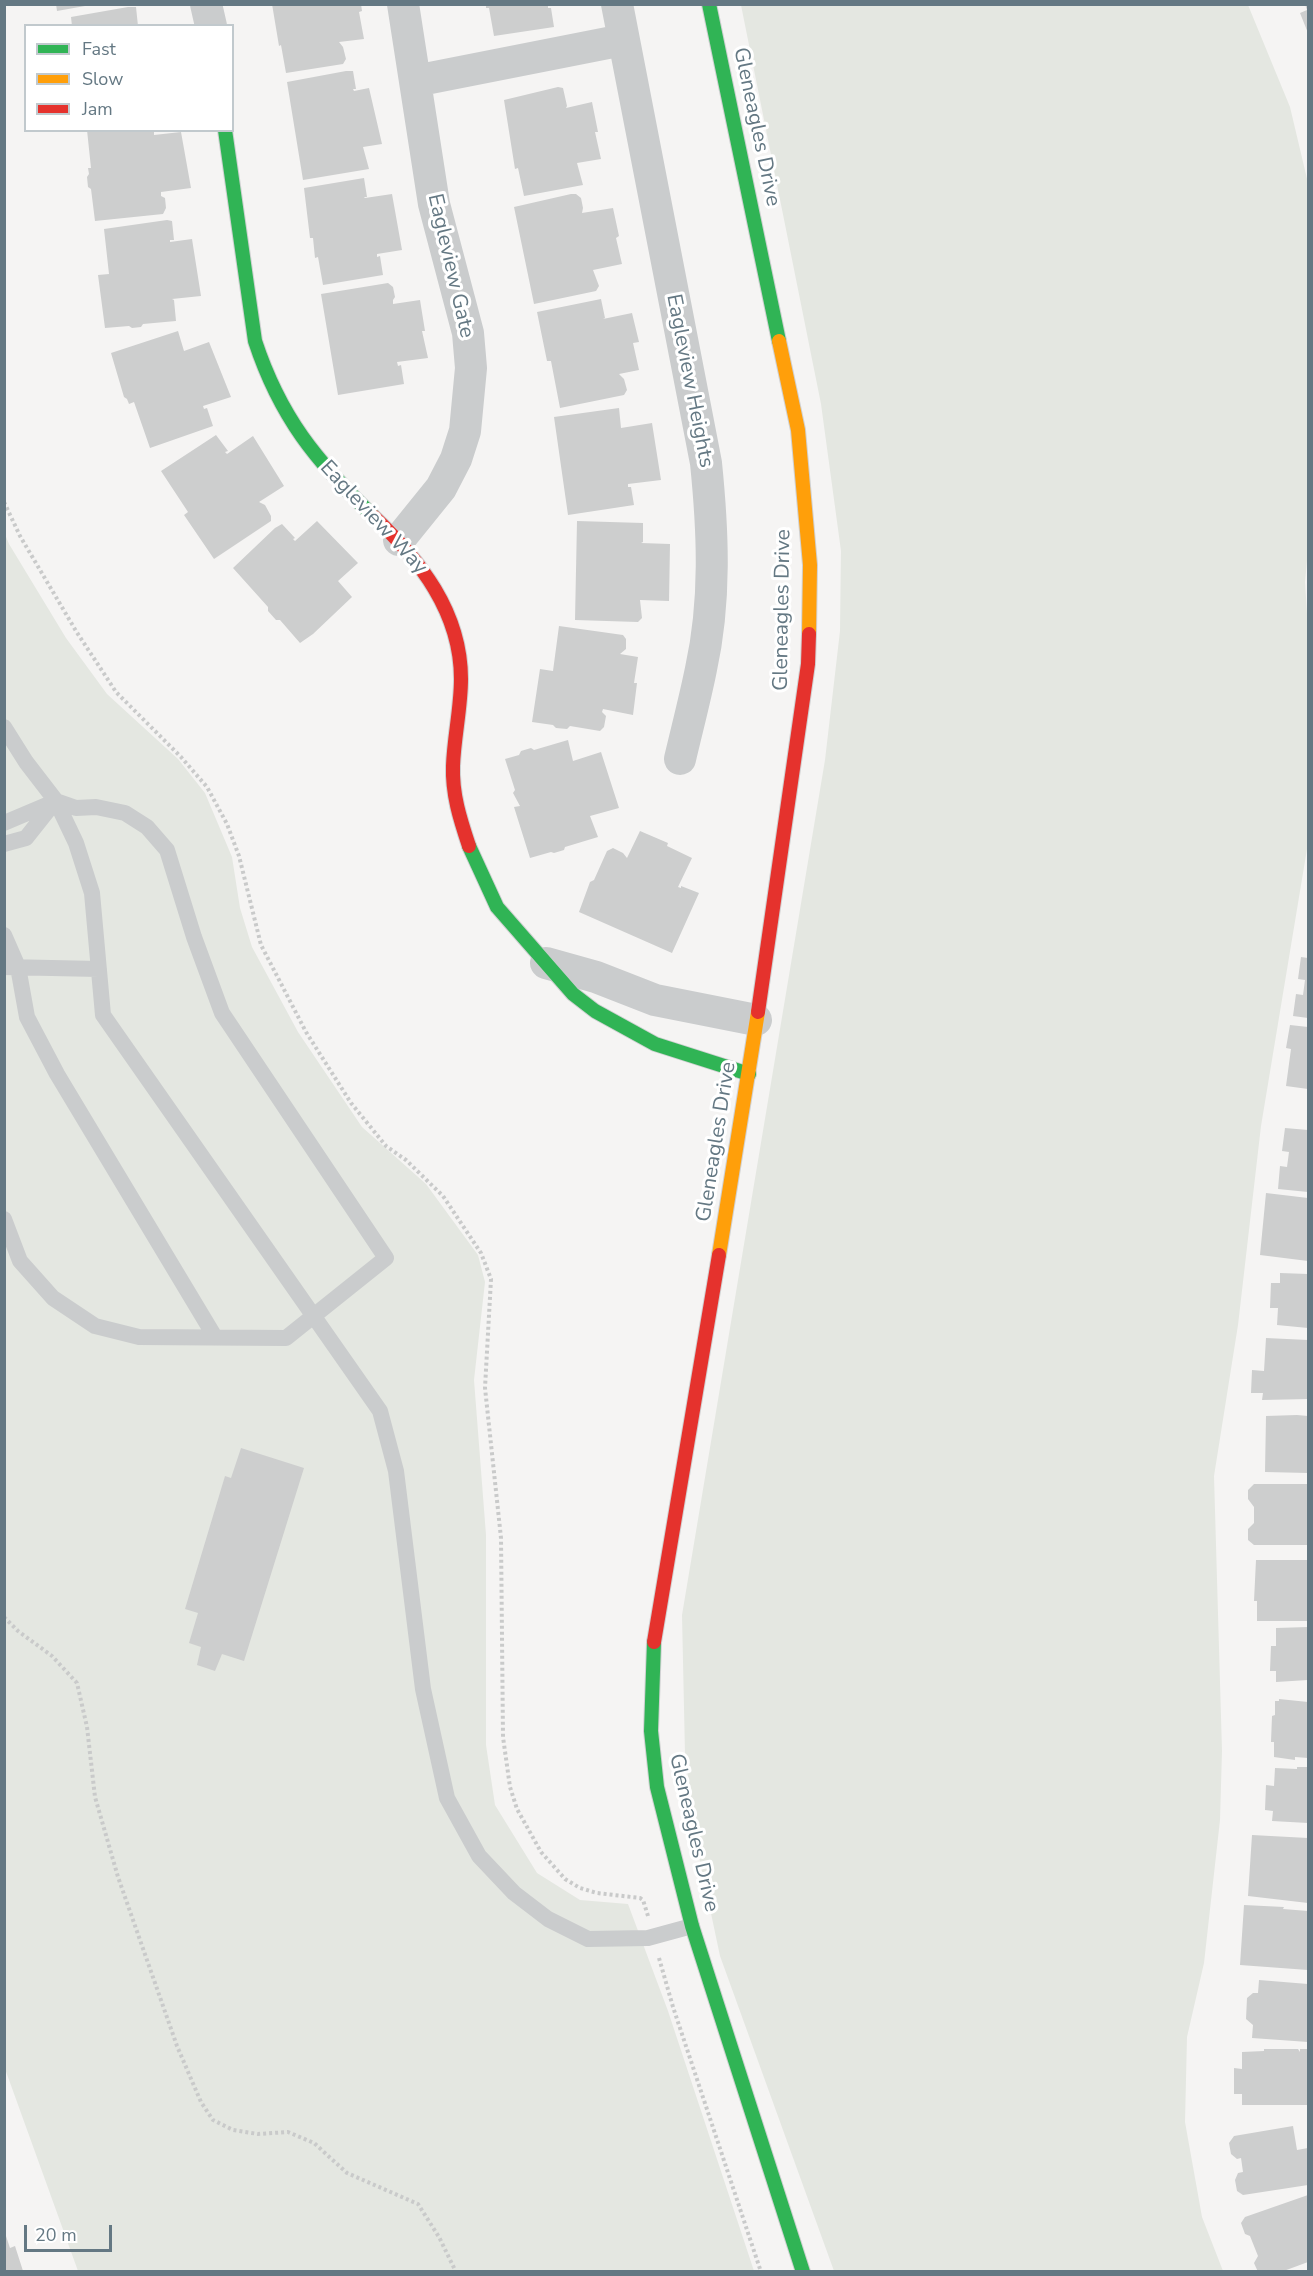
<!DOCTYPE html>
<style>
body{margin:0}
#map{position:relative;width:1313px;height:2276px;overflow:hidden;background:#f5f4f3;font-family:"Nunito Sans",sans-serif}
canvas{display:block}
.frame{position:absolute;inset:0;border:6px solid #647883;pointer-events:none}
.legend{position:absolute;left:24px;top:24px;width:210px;height:108px;box-sizing:border-box;background:#fff;border:2px solid #c1c9cd;margin:0;padding:8px 10px;list-style:none;font-size:18px;color:#647883}
.legend li{display:flex;align-items:center;gap:12px;height:30px}
.legend b{width:30px;border:2px solid #c1c9cd}
.scale{position:absolute;left:24px;top:2225px;width:88px;height:27px;box-sizing:border-box;border:3px solid #647883;border-top:0;padding-left:8px;font-size:18px;line-height:21px;white-space:nowrap;color:#647883;-webkit-text-stroke:4px #fff;paint-order:stroke}
</style>
<div id="map">
<canvas width="1313" height="2276"></canvas>
<div class="frame"></div>
<ul class="legend">
<li><b style="height:8px;background:#30b455"></b>Fast</li>
<li><b style="height:8px;background:#ff9f0a"></b>Slow</li>
<li><b style="height:8px;background:#e5322d"></b>Jam</li>
</ul>
<div class="scale">20 m</div>
</div>
<script>
const ctx = document.querySelector('canvas').getContext('2d');
ctx.lineJoin = 'round';
function fillPath(path, color) { ctx.fillStyle = color; ctx.fill(path, 'evenodd'); }
function stroke(path, color, width, dash) { ctx.strokeStyle = color; ctx.lineWidth = width; ctx.lineCap = dash ? 'butt' : 'round'; ctx.setLineDash(dash || []); ctx.stroke(path); }
function write(font, color, halo, rows, align = 'center') {
  ctx.font = font + ' "Nunito Sans",sans-serif'; ctx.lineWidth = 6; ctx.setLineDash([]); ctx.textBaseline = 'middle'; ctx.strokeStyle = halo; ctx.fillStyle = color; for (const [text, x, y, turn = 0] of rows) {
    ctx.save(); ctx.translate(x, y); ctx.rotate((+turn || 0) * Math.PI / 180); ctx.textAlign = isNaN(turn) ? turn : align; if (halo) ctx.strokeText(text, 0, 0); ctx.fillText(text, 0, 0); ctx.restore();
  }
}
const green = new Path2D(`
 M 741,5 L 1248,5 L 1290,107 L 1308,183 L 1308,550 L 1305,582 L 1308,629 L 1308,843 L 1261,1126 L 1238,1325 L 1214,1476 L 1222,1751 L 1220,1820 L 1204,1963 L 1187,2037 L 1185,2122 L 1202,2217 L 1223,2271 L 834,2271 L 720,1956 L 697,1847 L 685,1754 L 682,1615 L 825,760 L 840,631 L 841,551 L 821,404 Z
 M 4,532 L 9,544 L 66,638 L 107,694 L 178,759 L 205,793 L 232,857 L 240,908 L 252,947 L 298,1032 L 362,1127 L 426,1184 L 478,1255 L 485,1282 L 474,1380 L 486,1535 L 486,1745 L 495,1805 L 537,1873 L 580,1900 L 628,1904 L 668,2011 L 754,2271 L 78,2271 L 4,2066 Z`);
const building = new Path2D(`
 M 56,4 L 85,4 L 85,6 L 57,11 Z
 M 272,4 L 361,4 L 362,11 L 359,12 L 364,39 L 339,42 L 343,47 L 346,59 L 343,64 L 286,73 L 281,45 L 279,46 Z
 M 486,4 L 548,4 L 548,8 L 551,8 L 554,27 L 494,36 L 489,8 L 486,8 Z
 M 1305,4 L 1308,4 L 1308,33 L 1300,13 L 1307,10 Z
 M 128,7 L 136,7 L 138,26 L 72,26 L 71,17 Z
 M 346,71 L 353,71 L 356,89 L 353,89 L 354,91 L 369,88 L 382,144 L 363,147 L 369,169 L 303,180 L 287,82 Z
 M 558,87 L 563,88 L 567,106 L 566,108 L 592,102 L 598,132 L 595,132 L 601,159 L 577,163 L 583,185 L 524,196 L 518,168 L 515,169 L 504,100 Z
 M 87,130 L 154,130 L 154,135 L 181,132 L 191,188 L 161,192 L 161,196 L 165,198 L 166,208 L 163,214 L 95,221 L 91,189 L 88,187 L 87,177 L 89,174 L 88,168 L 91,168 Z
 M 364,178 L 367,197 L 364,197 L 365,198 L 392,194 L 402,250 L 377,254 L 377,257 L 380,256 L 383,275 L 323,285 L 318,257 L 315,258 L 313,238 L 310,238 L 304,188 Z
 M 571,194 L 576,194 L 581,198 L 583,208 L 582,213 L 613,208 L 619,236 L 616,238 L 622,264 L 593,270 L 599,286 L 596,291 L 534,304 L 514,207 Z
 M 167,220 L 172,221 L 174,240 L 170,240 L 170,242 L 192,239 L 201,296 L 172,299 L 174,300 L 176,321 L 143,324 L 141,327 L 132,328 L 129,326 L 105,328 L 98,275 L 109,274 L 104,229 Z
 M 388,283 L 393,287 L 395,297 L 393,300 L 393,304 L 420,300 L 425,331 L 422,331 L 428,358 L 397,362 L 398,366 L 401,365 L 404,384 L 338,395 L 321,294 Z
 M 601,299 L 605,318 L 603,319 L 632,313 L 639,342 L 633,343 L 639,370 L 619,374 L 624,379 L 627,390 L 624,395 L 560,408 L 551,361 L 547,361 L 537,312 Z
 M 178,331 L 184,351 L 209,342 L 231,397 L 203,406 L 204,409 L 207,408 L 213,426 L 150,448 L 134,402 L 129,404 L 127,399 L 124,397 L 111,353 Z
 M 619,408 L 621,428 L 652,423 L 661,480 L 628,484 L 628,487 L 631,487 L 634,505 L 568,515 L 554,417 Z
 M 216,435 L 228,451 L 225,452 L 227,454 L 253,436 L 284,486 L 259,502 L 265,505 L 271,516 L 271,521 L 214,559 L 184,515 L 188,512 L 161,471 Z
 M 317,521 L 358,563 L 338,581 L 352,597 L 313,634 L 300,643 L 280,620 L 276,620 L 268,611 L 268,607 L 233,568 L 275,528 L 282,524 L 295,538 L 293,539 L 295,541 Z
 M 577,521 L 643,523 L 643,542 L 641,543 L 670,544 L 669,601 L 640,600 L 642,618 L 638,622 L 575,620 Z
 M 559,626 L 623,635 L 626,639 L 626,649 L 620,654 L 638,657 L 634,683 L 637,683 L 633,715 L 603,709 L 602,712 L 606,716 L 604,727 L 600,731 L 570,726 L 567,729 L 556,728 L 553,725 L 532,722 L 540,669 L 553,671 Z
 M 568,740 L 573,761 L 601,752 L 619,808 L 590,816 L 598,837 L 565,847 L 564,850 L 554,853 L 551,852 L 530,858 L 514,807 L 520,806 L 513,793 L 515,790 L 505,759 L 519,755 L 521,751 L 531,748 L 534,750 Z
 M 640,831 L 668,843 L 667,846 L 692,858 L 678,887 L 681,888 L 681,886 L 699,893 L 672,953 L 579,912 L 590,882 L 594,880 L 607,851 L 613,848 L 623,853 L 627,858 Z
 M 1301,957 L 1308,958 L 1308,1018 L 1293,1016 L 1296,994 L 1303,995 L 1305,980 L 1298,979 Z
 M 1290,1025 L 1308,1027 L 1308,1089 L 1286,1086 L 1291,1049 L 1286,1048 Z
 M 1285,1128 L 1308,1130 L 1308,1192 L 1278,1189 L 1280,1166 L 1287,1167 L 1289,1152 L 1282,1151 Z
 M 1266,1193 L 1308,1198 L 1308,1261 L 1260,1255 Z
 M 1280,1273 L 1308,1274 L 1308,1328 L 1277,1325 L 1278,1308 L 1270,1308 L 1271,1283 L 1280,1283 Z
 M 1266,1338 L 1308,1340 L 1308,1399 L 1262,1400 L 1263,1393 L 1251,1393 L 1252,1370 L 1264,1371 Z
 M 1297,1415 L 1308,1416 L 1308,1473 L 1265,1472 L 1266,1416 Z
 M 241,1448 L 304,1468 L 244,1661 L 222,1654 L 215,1671 L 197,1665 L 201,1647 L 189,1643 L 198,1613 L 185,1609 L 225,1476 L 231,1478 Z
 M 1254,1484 L 1308,1484 L 1308,1545 L 1254,1545 L 1248,1540 L 1248,1529 L 1254,1523 L 1254,1507 L 1248,1499 L 1248,1490 Z
 M 1256,1560 L 1308,1560 L 1308,1621 L 1257,1621 L 1257,1601 L 1254,1601 Z
 M 1308,1627 L 1308,1680 L 1276,1682 L 1276,1671 L 1270,1671 L 1271,1646 L 1276,1646 L 1276,1628 Z
 M 1279,1699 L 1308,1702 L 1308,1758 L 1295,1757 L 1295,1760 L 1274,1757 L 1274,1742 L 1271,1742 L 1272,1716 L 1275,1715 L 1275,1701 L 1279,1701 Z
 M 1297,1767 L 1308,1767 L 1308,1823 L 1272,1821 L 1273,1811 L 1265,1810 L 1266,1785 L 1274,1786 L 1275,1768 L 1297,1769 Z
 M 1252,1835 L 1308,1838 L 1308,1903 L 1248,1896 Z
 M 1244,1905 L 1284,1907 L 1283,1909 L 1308,1911 L 1308,1970 L 1240,1965 Z
 M 1259,1980 L 1308,1984 L 1308,2042 L 1252,2038 L 1253,2025 L 1246,2019 L 1247,1998 L 1253,1993 L 1258,1993 Z
 M 1264,2049 L 1298,2049 L 1300,2052 L 1300,2049 L 1308,2049 L 1308,2105 L 1242,2105 L 1242,2094 L 1234,2094 L 1234,2068 L 1242,2069 L 1242,2052 L 1264,2051 Z
 M 1293,2126 L 1297,2150 L 1308,2148 L 1308,2185 L 1243,2195 L 1237,2191 L 1235,2180 L 1238,2173 L 1243,2172 L 1241,2158 L 1237,2159 L 1231,2154 L 1229,2143 L 1234,2136 Z
 M 1308,2195 L 1308,2262 L 1281,2272 L 1258,2272 L 1254,2263 L 1258,2256 L 1250,2236 L 1245,2234 L 1241,2223 L 1245,2217 Z
 M 5,2233 L 10,2248 L 15,2246 L 23,2271 L 4,2272 Z`);
const path = new Path2D(`
 M 4,502 L 20,536 L 76,631 L 116,692 L 181,757 L 207,787 L 227,824 L 239,856 L 261,945 L 306,1032 L 351,1103 L 386,1146 L 406,1160 L 443,1196 L 481,1253 L 491,1279 L 485,1388 L 501,1538 L 503,1737 L 510,1787 L 517,1809 L 541,1852 L 565,1879 L 580,1888 L 597,1893 L 640,1898 L 643,1900 L 648,1916
 M 4,1617 L 18,1631 L 52,1656 L 77,1683 L 87,1727 L 95,1797 L 118,1877 L 177,2046 L 201,2102 L 213,2120 L 233,2130 L 258,2134 L 288,2132 L 314,2143 L 347,2173 L 418,2204 L 439,2237 L 456,2272
 M 659,1958 L 673,2007 L 761,2272`);
const lane = new Path2D(`
 M 4,727 L 26,762 L 56,801 L 76,843 L 92,893 L 103,1015 L 380,1411 L 396,1471 L 423,1689 L 447,1798 L 479,1856 L 514,1893 L 548,1919 L 588,1939 L 648,1938 L 692,1926
 M 4,823 L 56,801 L 76,808 L 96,807 L 125,813 L 147,827 L 167,850 L 194,937 L 222,1013 L 386,1258 L 286,1338 L 139,1337 L 95,1326 L 53,1298 L 20,1261 L 4,1219
 M 4,844 L 26,838 L 53,804
 M 4,935 L 18,967 L 27,1017 L 57,1074 L 215,1337
 M 4,967 L 99,969`);
const street = new Path2D(`
 M 206,4 L 211,26
 M 617,4 L 706,463 C 713,532 716,601 701,669 C 695,699 687,729 680,759
 M 415,81 L 623,40
 M 399,540 L 441,488 L 456,459 L 465,431 L 471,368 L 468,333 L 434,204 L 403,4
 M 546,963 L 596,977 L 655,1000 L 756,1020`);
const fast = new Path2D(`
 M 709,4 L 779,341
 M 225,130 L 255,341 C 280,417 316,461 373,516
 M 469,846 L 497,907 L 573,994 L 595,1011 L 655,1044 L 749,1074
 M 654,1642 L 651,1731 L 657,1787 L 692,1926 L 803,2272`);
const slow = new Path2D(`
 M 779,341 L 798,430 L 810,565 L 809,634
 M 719,1255 L 758,1012`);
const jam = new Path2D(`
 M 373,516 C 420,560 461,612 461,679 C 461,708 454,737 453,766 C 452,794 460,819 469,846
 M 758,1012 L 808,664 L 809,634
 M 654,1642 L 719,1255`);
const streetNames = [
 ["Gleneagles Drive",756,127,78],
 ["Eagleview Gate",450,266,77],
 ["Eagleview Heights",689,381,79],
 ["Eagleview Way",373,518,47],
 ["Gleneagles Drive",783,610,-89],
 ["Gleneagles Drive",717,1142,-81],
 ["Gleneagles Drive",693,1833,77]
];
fillPath(green, '#e4e7e1');
fillPath(building, '#cdcece');
stroke(fast, '#d0d1d2', 16);
stroke(slow, '#d0d1d2', 16);
stroke(jam, '#d0d1d2', 16);
stroke(path, '#c9caca', 4, [3, 3]);
stroke(lane, '#cacccd', 16);
stroke(street, '#cacccd', 32);
stroke(fast, '#30b455', 14);
stroke(slow, '#ff9f0a', 14);
stroke(jam, '#e5322d', 14);
write('21px', '#647883', '#fff', streetNames);
</script>
